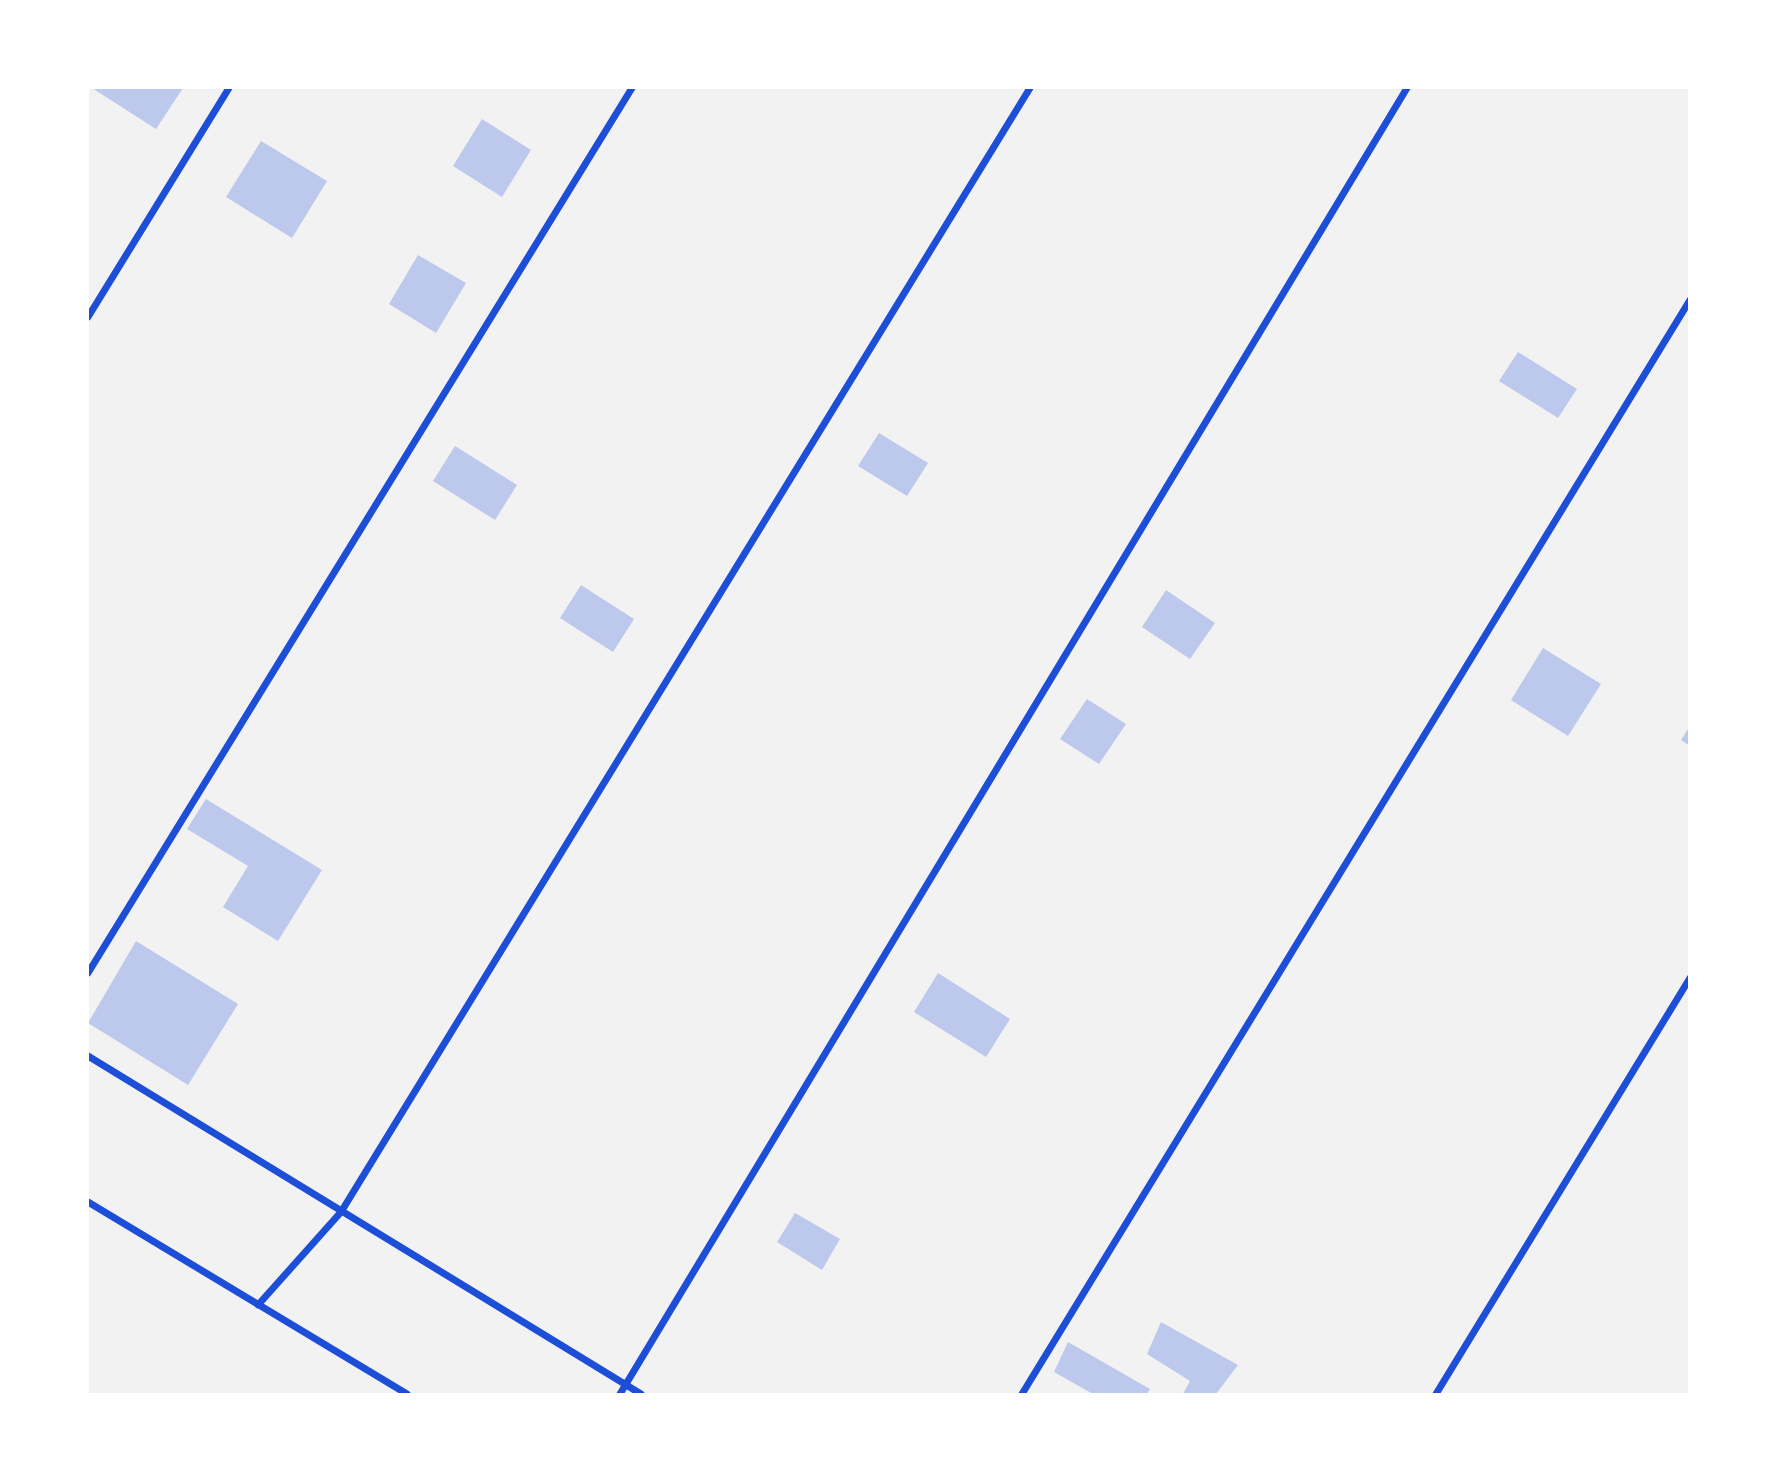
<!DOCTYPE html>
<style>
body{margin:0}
#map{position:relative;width:1777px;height:1482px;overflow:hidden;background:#f2f2f2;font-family:"DejaVu Sans",sans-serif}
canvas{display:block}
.frame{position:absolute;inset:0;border:89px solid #fff;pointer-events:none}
</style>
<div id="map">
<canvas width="1777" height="1482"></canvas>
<div class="frame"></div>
</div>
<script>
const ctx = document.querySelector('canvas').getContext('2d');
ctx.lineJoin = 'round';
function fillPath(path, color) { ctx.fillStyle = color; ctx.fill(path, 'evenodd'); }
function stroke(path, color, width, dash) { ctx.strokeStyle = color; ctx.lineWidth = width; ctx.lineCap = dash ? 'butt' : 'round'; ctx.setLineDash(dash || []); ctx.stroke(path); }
const building = new Path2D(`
 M 92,88 L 183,88 L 156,129 Z
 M 482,119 L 531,150 L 502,197 L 453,166 Z
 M 261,141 L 327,181 L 292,238 L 226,197 Z
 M 418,255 L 466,283 L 436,333 L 389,304 Z
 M 1518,352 L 1577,389 L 1558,418 L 1499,381 Z
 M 879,433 L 928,463 L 907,496 L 858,466 Z
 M 455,446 L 517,485 L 495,520 L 433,481 Z
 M 581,585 L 634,619 L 613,652 L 560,618 Z
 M 1166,590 L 1215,623 L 1190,659 L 1142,627 Z
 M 1543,648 L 1601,684 L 1568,736 L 1511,700 Z
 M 1087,699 L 1126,724 L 1099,764 L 1060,739 Z
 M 1690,726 L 1690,746 L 1681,740 Z
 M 206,799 L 322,870 L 278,941 L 223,907 L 248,866 L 187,829 Z
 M 136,941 L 238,1004 L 188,1085 L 88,1023 Z
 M 938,973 L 1010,1019 L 986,1057 L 914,1012 Z
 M 795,1213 L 840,1239 L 822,1270 L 777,1242 Z
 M 1161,1322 L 1238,1365 L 1216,1394 L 1183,1394 L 1190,1381 L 1147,1354 Z
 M 1068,1342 L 1150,1389 L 1147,1394 L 1093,1394 L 1054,1372 Z`);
const minor = new Path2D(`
 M 88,317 L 229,88
 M 88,973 L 632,88
 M 88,1056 L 641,1394
 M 88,1202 L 407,1394
 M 258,1305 L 341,1212 L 1030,88
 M 620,1394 L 1407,88
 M 1022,1394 L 1690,300
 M 1436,1394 L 1690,978`);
fillPath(building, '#bdc9ec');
stroke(minor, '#1d4ed8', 7);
</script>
